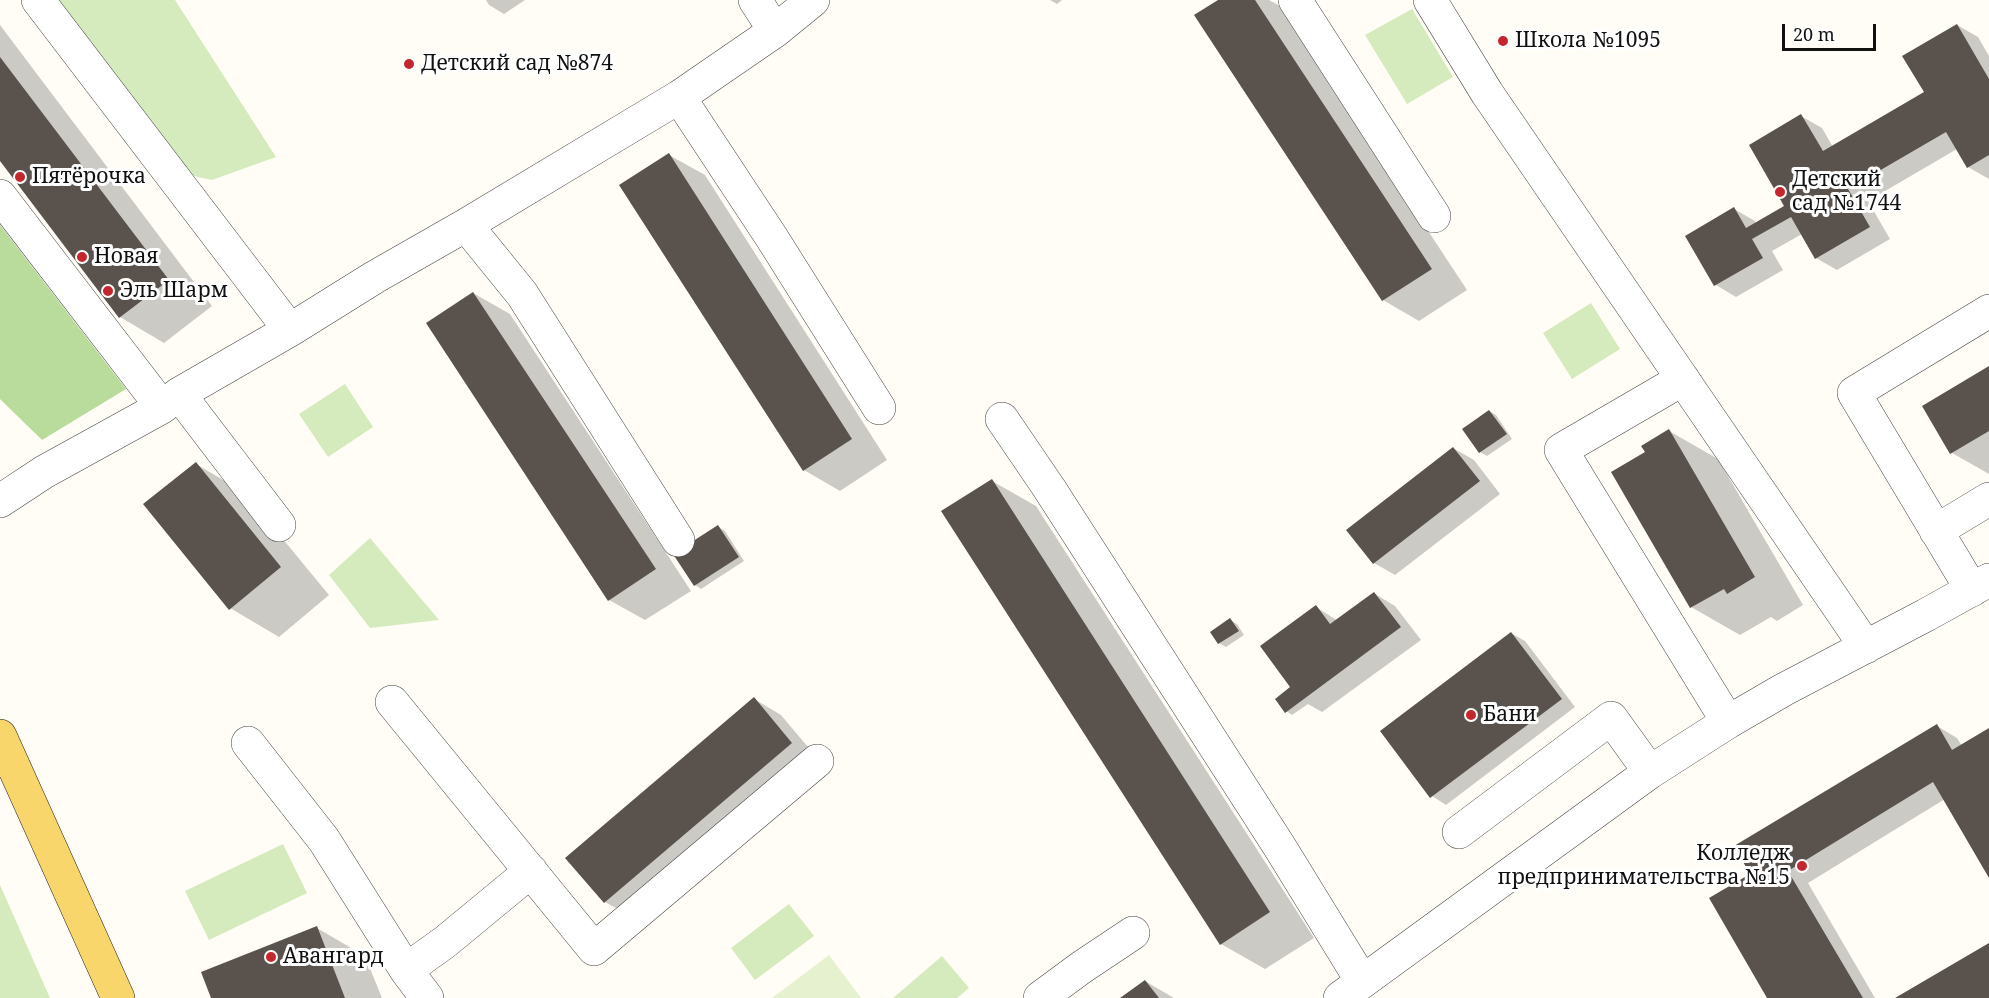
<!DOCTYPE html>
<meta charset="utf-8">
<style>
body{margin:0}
#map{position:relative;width:1989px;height:998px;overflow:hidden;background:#fffdf5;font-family:"Noto Serif",serif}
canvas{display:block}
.scale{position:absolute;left:1782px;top:24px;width:94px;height:27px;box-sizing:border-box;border:3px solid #111;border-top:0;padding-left:8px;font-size:18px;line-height:21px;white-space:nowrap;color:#111;-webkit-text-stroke:4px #fff;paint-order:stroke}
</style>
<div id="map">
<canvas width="1989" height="998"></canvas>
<div class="scale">20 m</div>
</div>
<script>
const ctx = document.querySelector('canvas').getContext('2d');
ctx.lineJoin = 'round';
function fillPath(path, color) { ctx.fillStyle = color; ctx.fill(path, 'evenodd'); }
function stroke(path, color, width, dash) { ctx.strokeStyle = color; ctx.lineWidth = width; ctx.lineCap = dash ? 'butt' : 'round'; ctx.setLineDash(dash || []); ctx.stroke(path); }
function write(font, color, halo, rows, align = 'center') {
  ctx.font = font + ' "Noto Serif",serif'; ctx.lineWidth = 6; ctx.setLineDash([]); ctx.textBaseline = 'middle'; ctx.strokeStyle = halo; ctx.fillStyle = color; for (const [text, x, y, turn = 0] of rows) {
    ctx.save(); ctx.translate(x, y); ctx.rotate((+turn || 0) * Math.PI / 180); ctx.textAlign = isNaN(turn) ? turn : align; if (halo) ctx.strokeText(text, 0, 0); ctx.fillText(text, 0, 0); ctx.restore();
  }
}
const green = new Path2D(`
 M 51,0 L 175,0 L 276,157 L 212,180 L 194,176 L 168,155 Z
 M 1412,9 L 1453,77 L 1407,104 L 1365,35 Z
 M 1591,303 L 1620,349 L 1572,379 L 1543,333 Z
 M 345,384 L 373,427 L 328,457 L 299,414 Z
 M 370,538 L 439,620 L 370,628 L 329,575 Z
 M 283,844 L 307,893 L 209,940 L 185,891 Z
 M 0,885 L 50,998 L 0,998 Z
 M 789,904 L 814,936 L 755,980 L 731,948 Z
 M 942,956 L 969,988 L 957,998 L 893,998 Z`);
const forest = new Path2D(`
 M 0,225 L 126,389 L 42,440 L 0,399 Z`);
const pitch = new Path2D(`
 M 829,955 L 861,998 L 772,998 Z`);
const shadow = new Path2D(`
 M 486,0 L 525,0 L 504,14 L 489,5 Z
 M 1050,0 L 1062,0 L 1057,4 Z
 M 1221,0 L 1269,0 L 1280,6 L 1467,290 L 1419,321 L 1383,300 Z
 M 0,25 L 212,306 L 164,343 L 120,317 L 0,159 Z
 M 1957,25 L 1978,37 L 1989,56 L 1989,179 L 1968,167 L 1957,149 L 1868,201 L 1890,239 L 1837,270 L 1816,258 L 1802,234 L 1772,251 L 1783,270 L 1736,297 L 1716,285 L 1687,236 L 1734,209 L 1755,221 L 1756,224 L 1786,206 L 1801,116 L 1822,128 L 1833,147 L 1926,93 Z
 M 669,155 L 705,175 L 887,460 L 840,491 L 804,470 Z
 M 473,293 L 510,314 L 691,591 L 645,620 L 609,600 Z
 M 1989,368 L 1989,474 L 1952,453 Z
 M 1489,411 L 1496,415 L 1512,439 L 1487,456 L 1480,452 Z
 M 1669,431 L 1718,459 L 1803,605 L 1777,621 L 1771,617 L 1740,635 L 1691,607 L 1647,453 Z
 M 1453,448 L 1474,460 L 1500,494 L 1395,575 L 1374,563 Z
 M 196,464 L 244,492 L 329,595 L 279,637 L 230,608 Z
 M 992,481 L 1036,506 L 1314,938 L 1265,969 L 1221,944 Z
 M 718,527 L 725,531 L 744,561 L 701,589 L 695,585 Z
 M 1375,594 L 1395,606 L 1421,640 L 1322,712 L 1308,704 L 1292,715 L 1286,711 L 1290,689 L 1316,607 L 1338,621 Z
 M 1230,620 L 1237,624 L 1244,635 L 1226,647 L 1219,643 Z
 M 1511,633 L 1525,641 L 1575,707 L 1446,805 L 1432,796 Z
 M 754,699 L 781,715 L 818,759 L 632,917 L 605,902 Z
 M 1937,726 L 1957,738 L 1962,746 L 1989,730 L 1989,875 L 1945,799 L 1808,883 L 1875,998 L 1769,998 L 1752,875 Z
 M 317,928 L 365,956 L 382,998 L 212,998 Z
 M 1145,981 L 1174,998 L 1123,998 Z`);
const building = new Path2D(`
 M 1218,0 L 1255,0 L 1432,269 L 1382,301 L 1194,15 Z
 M 1957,24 L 1989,79 L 1989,155 L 1967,168 L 1946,132 L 1848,189 L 1870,227 L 1815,259 L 1791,217 L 1752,239 L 1763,258 L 1714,286 L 1685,236 L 1734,207 L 1746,228 L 1784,206 L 1749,145 L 1801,114 L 1823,151 L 1924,92 L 1902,56 Z
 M 0,57 L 169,280 L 119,318 L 0,161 Z
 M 669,153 L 852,439 L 803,471 L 619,185 Z
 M 473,292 L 656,569 L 608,601 L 426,323 Z
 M 1989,366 L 1989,431 L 1950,454 L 1922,406 Z
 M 1489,410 L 1507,434 L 1479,453 L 1462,429 Z
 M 1669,429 L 1755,577 L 1727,594 L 1724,589 L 1690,608 L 1611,472 L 1645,452 L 1641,446 Z
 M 1453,447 L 1480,481 L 1373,564 L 1346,530 Z
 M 196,462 L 281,567 L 229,610 L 143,504 Z
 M 992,479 L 1270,912 L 1220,945 L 941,511 Z
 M 718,525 L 739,557 L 694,586 L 673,554 Z
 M 1374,592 L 1401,627 L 1285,713 L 1275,699 L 1290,687 L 1260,646 L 1316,605 L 1330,624 Z
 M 1230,618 L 1239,631 L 1218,644 L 1210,632 Z
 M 1511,632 L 1562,699 L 1430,798 L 1380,731 Z
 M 754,697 L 792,743 L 604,903 L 565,858 Z
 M 1937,724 L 1952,750 L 1989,728 L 1989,878 L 1933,782 L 1788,871 L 1863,998 L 1767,998 L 1709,898 L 1750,874 L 1734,846 Z
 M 317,926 L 345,998 L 211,998 L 201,972 Z
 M 1989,943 L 1989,998 L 1895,998 Z
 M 1145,980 L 1159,998 L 1120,998 Z`);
const minor = new Path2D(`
 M 38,0 L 290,330
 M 755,0 L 775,31
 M 1295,0 L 1434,216
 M 1430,0 L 1487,93 L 1866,647
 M 679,97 L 772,238 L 879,408
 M 0,196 L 162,407
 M 466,225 L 522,294 L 678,540
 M 1683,379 L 1561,450 L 1728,722
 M 179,394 L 279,525
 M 1002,419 L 1049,488 L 1281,849 L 1362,981
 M 0,501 L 44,472 L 162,407 L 179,394 L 290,330 L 375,277 L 466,225 L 679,97 L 775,31 L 813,0
 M 1936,531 L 1989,499
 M 1972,590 L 1854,393 L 1989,311
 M 392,702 L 594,949 L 817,761
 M 248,743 L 324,840 L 406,970 L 427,998
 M 1459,832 L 1611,718 L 1650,772
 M 406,970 L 445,942 L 531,871
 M 1040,998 L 1082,967 L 1133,933
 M 1340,998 L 1650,772 L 1728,722 L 1783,690 L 1926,615 L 1989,580`);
const major = new Path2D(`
 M 0,736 L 118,998`);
const markers = [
 [1503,41,6,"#c4262e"],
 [409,64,6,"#c4262e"],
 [20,177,6,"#c4262e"],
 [1780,192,6,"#c4262e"],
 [82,257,6,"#c4262e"],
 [108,291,6,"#c4262e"],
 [1471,715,6,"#c4262e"],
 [1802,866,6,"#c4262e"],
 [271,957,6,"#c4262e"]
];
const poiNames = [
 ["Школа №1095",1515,41],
 ["Детский сад №874",421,64],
 ["Пятёрочка",32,177],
 ["Детский",1792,180],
 ["сад №1744",1792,204],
 ["Новая",94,257],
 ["Эль Шарм",120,291],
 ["Бани",1483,715],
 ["Колледж",1790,854,"right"],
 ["предпринимательства №15",1790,878,"right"],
 ["Авангард",283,957]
];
fillPath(green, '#d5ebbd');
fillPath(forest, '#b9dc9c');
fillPath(pitch, '#e6f2cf');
fillPath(shadow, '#0003');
fillPath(building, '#5a524d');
stroke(minor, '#444', 34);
stroke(major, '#222', 34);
stroke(minor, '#fff', 33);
stroke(major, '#f9d66b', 33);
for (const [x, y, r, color] of markers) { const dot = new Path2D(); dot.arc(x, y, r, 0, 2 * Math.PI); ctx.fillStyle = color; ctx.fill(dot); stroke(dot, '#fff', 2); }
write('21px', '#111', '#fff', poiNames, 'left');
</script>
